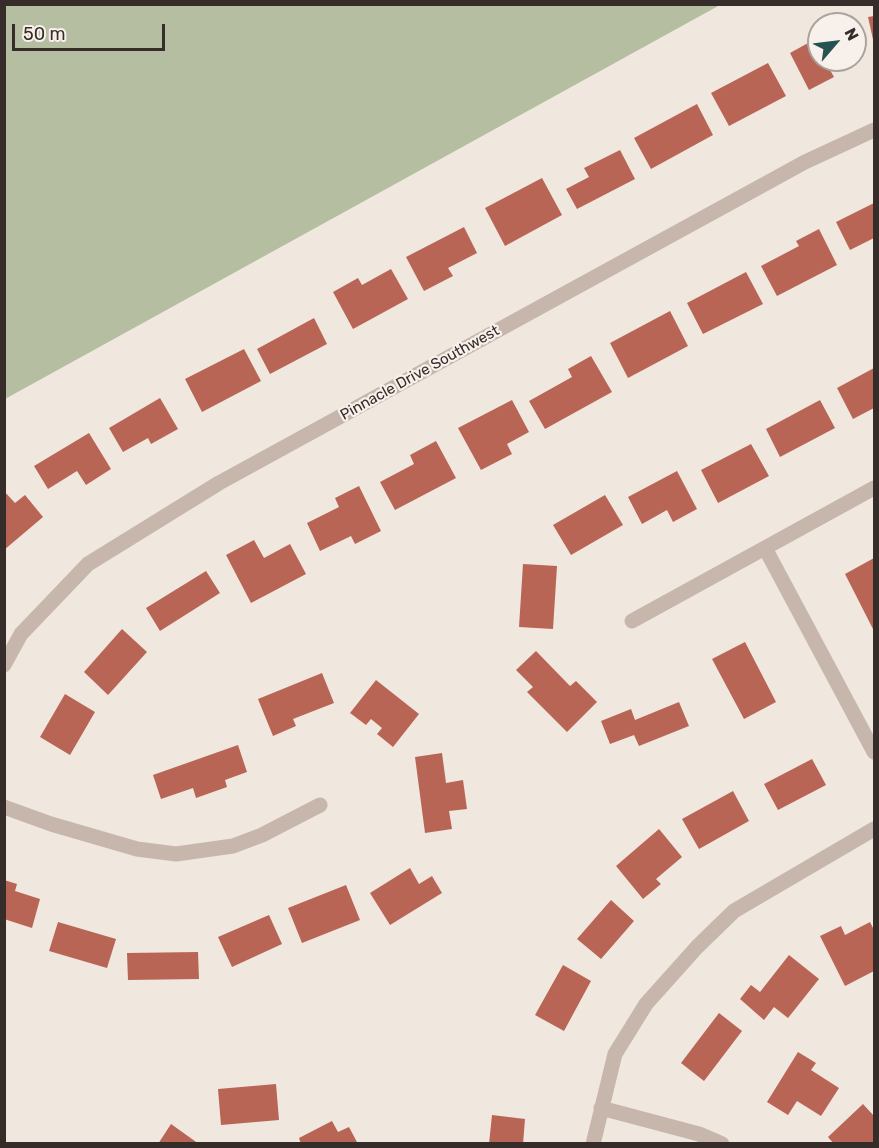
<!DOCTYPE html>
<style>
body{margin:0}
#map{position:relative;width:879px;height:1148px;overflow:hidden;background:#f0e7df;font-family:Rubik,sans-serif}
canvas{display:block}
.frame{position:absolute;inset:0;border:6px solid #362d2a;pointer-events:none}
.north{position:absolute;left:807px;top:12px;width:60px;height:60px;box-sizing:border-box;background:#f8f1eb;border:2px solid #aaa39e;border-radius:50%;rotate:62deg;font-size:16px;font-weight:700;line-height:24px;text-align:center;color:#362d2a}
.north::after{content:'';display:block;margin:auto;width:21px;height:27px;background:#255352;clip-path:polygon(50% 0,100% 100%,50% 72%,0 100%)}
.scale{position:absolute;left:12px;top:24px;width:153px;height:27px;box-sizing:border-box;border:3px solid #362d2a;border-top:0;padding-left:8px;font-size:18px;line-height:21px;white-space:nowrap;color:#362d2a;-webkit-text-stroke:4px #f8f1eb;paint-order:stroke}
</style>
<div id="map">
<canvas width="879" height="1148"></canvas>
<div class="frame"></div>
<div class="north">N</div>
<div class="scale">50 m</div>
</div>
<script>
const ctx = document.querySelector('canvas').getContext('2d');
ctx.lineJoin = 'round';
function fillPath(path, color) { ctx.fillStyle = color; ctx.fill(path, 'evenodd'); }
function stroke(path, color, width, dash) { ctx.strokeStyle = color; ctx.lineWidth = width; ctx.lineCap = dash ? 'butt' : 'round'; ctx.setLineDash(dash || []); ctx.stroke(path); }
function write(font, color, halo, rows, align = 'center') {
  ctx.font = font + ' Rubik,sans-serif'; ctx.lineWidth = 4.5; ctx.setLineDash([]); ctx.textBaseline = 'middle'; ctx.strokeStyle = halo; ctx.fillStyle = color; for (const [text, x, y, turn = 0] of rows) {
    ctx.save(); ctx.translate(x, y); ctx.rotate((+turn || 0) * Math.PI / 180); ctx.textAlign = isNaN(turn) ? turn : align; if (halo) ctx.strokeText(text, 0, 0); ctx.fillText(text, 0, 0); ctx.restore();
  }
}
const green = new Path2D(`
 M 5,4 L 720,4 L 720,5 L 5,399 Z`);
const building = new Path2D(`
 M 874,16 L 874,44 L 868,17 Z
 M 819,37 L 819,60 L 831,60 L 826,63 L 834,77 L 809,90 L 790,53 Z
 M 768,63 L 786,96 L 729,126 L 711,93 Z
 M 697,104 L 713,135 L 651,169 L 634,138 Z
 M 620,150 L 635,179 L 577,209 L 566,189 L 589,177 L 584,168 Z
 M 542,178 L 562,215 L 505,246 L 485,208 Z
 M 874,203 L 874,238 L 850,250 L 836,222 Z
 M 464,227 L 477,253 L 448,268 L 453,276 L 424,291 L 406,257 Z
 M 819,229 L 837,265 L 777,296 L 761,266 L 799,246 L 796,241 Z
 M 391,269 L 408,299 L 353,329 L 333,292 L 358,278 L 362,285 Z
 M 746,272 L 763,304 L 703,334 L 687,303 Z
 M 670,311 L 688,346 L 628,378 L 610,343 Z
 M 314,318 L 327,344 L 270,374 L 257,349 Z
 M 244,349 L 261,381 L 202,412 L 185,379 Z
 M 591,356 L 612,392 L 545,429 L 529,401 L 572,377 L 568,369 Z
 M 874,368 L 874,408 L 853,419 L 837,388 Z
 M 160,398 L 178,429 L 151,444 L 148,438 L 123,452 L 109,428 Z
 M 512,400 L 529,432 L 507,444 L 512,454 L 481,470 L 458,428 Z
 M 820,400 L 835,428 L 780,457 L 766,429 Z
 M 89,433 L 111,469 L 86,485 L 77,471 L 48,489 L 34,466 Z
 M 436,441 L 456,478 L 395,510 L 380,482 L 414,464 L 410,455 Z
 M 751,444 L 769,476 L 718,503 L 701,470 Z
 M 677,471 L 697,509 L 673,522 L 667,510 L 642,524 L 628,497 Z
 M 359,486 L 381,531 L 355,544 L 351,536 L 320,551 L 307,523 L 339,507 L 335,498 Z
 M 4,491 L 15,503 L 25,495 L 43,517 L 4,550 Z
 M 605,495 L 623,525 L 571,555 L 553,525 Z
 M 254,540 L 264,558 L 290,544 L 306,574 L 251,603 L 226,555 Z
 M 874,558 L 874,631 L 845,574 Z
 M 523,564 L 557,566 L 553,629 L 519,627 Z
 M 206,571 L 220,593 L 160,631 L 146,608 Z
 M 122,629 L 147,652 L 108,695 L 84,672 Z
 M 745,642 L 776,702 L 744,719 L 712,659 Z
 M 536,651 L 570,686 L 576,681 L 597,702 L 567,732 L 527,692 L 533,687 L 516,670 Z
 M 322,673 L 334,703 L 293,719 L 296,726 L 273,736 L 258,699 Z
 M 376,680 L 419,714 L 393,747 L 377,734 L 382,728 L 371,719 L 366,725 L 350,713 Z
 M 65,694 L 95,712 L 70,755 L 40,737 Z
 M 679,702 L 689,726 L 639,746 L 634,735 L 610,744 L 601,721 L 631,709 L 635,720 Z
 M 238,745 L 247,772 L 225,780 L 227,787 L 196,798 L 193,788 L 161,799 L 153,775 Z
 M 442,753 L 446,783 L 463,780 L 467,809 L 449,811 L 452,829 L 425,833 L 415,757 Z
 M 812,759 L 826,785 L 778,810 L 764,784 Z
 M 733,791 L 749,821 L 699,849 L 682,819 Z
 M 659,829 L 682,857 L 656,879 L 661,884 L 643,899 L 616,866 Z
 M 410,868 L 419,884 L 432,876 L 442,893 L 390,925 L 370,893 Z
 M 4,880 L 17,884 L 15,891 L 40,899 L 32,928 L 4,919 Z
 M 346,885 L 360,920 L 302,943 L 288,908 Z
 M 611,900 L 634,921 L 601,959 L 577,939 Z
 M 269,915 L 282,944 L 232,967 L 218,937 Z
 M 58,922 L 116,939 L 107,968 L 49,951 Z
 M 870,922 L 874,930 L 874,971 L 845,986 L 820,936 L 841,926 L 845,935 Z
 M 198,952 L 199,979 L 128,980 L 127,953 Z
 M 789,955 L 819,979 L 788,1018 L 774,1007 L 764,1020 L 740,999 L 751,985 L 760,992 Z
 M 563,965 L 591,981 L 564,1031 L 535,1015 Z
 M 719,1013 L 742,1031 L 704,1081 L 681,1063 Z
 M 798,1052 L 816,1063 L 811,1070 L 839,1088 L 821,1116 L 797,1101 L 788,1115 L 767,1102 Z
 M 276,1084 L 279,1120 L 221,1125 L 218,1089 Z
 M 863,1104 L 874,1116 L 874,1144 L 834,1144 L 828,1137 Z
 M 492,1115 L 525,1119 L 523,1144 L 489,1144 Z
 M 332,1121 L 338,1132 L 349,1127 L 358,1144 L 301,1144 L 299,1138 Z
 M 171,1124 L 199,1144 L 158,1144 Z`);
const minor = new Path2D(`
 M 765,548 L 874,752
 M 632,621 L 874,488
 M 4,665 L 21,634 L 88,564 L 219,483 L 805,162 L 874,130
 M 4,807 L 51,824 L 137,849 L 176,854 L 233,846 L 262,835 L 320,805
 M 601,1108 L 699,1134 L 722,1144
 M 593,1144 L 615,1054 L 646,1004 L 697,947 L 734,911 L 874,829`);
const streetNames = [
 ["Pinnacle Drive Southwest",420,373,-29]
];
fillPath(green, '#b6bea1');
fillPath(building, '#b86555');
stroke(minor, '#c7b6ac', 15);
write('15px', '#362d2a', '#f8f1eb', streetNames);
</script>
